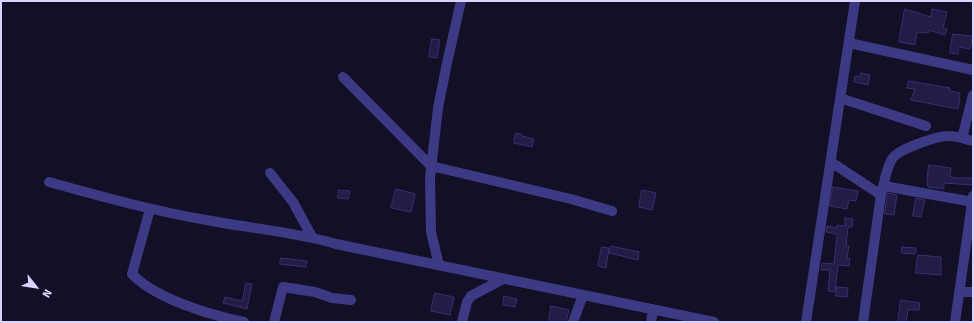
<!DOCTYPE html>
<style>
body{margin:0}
#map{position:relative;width:974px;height:323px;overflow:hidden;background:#130f26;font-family:Signika,sans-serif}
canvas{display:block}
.frame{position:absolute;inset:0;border:2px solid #d9d4ff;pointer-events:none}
.north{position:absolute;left:16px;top:267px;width:40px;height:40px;-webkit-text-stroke:3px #130f26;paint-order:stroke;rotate:120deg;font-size:11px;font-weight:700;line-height:16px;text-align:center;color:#d9d4ff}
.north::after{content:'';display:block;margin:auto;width:14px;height:18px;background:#d9d4ff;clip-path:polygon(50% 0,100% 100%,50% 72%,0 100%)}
</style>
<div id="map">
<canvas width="974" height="323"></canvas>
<div class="frame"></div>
<div class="north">N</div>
</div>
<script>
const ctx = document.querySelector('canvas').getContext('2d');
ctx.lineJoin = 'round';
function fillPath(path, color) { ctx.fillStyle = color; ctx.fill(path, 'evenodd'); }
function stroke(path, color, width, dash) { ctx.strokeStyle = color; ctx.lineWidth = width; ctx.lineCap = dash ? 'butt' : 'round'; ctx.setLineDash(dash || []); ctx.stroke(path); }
const building = new Path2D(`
 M 905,9 L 931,17 L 932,9 L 947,12 L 943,28 L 947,29 L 945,35 L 929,30 L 928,33 L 917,32 L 915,45 L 899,42 Z
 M 953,34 L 973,36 L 970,49 L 959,47 L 958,54 L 950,53 Z
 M 432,39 L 440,40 L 437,58 L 429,57 Z
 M 861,73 L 870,75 L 868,85 L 854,82 L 855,76 L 860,77 Z
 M 909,81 L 950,88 L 950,91 L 960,93 L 959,99 L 960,100 L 958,109 L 911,100 L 915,89 L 907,88 Z
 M 516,133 L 523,135 L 522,136 L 534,139 L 532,147 L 514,143 Z
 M 929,165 L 951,168 L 950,176 L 955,178 L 973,178 L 973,185 L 944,183 L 944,189 L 928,187 L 927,182 Z
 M 833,187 L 858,191 L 856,201 L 849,200 L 847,209 L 830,206 Z
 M 396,189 L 415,194 L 411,212 L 391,208 Z
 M 339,190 L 350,191 L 348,199 L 338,198 Z
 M 642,190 L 656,193 L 652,210 L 639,207 Z
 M 888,193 L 897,195 L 894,215 L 885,214 Z
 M 916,198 L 925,200 L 921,217 L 913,216 Z
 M 845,218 L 853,219 L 852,227 L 848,227 L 846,246 L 849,246 L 847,258 L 850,259 L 849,266 L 838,265 L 835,292 L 828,291 L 830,270 L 821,270 L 822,263 L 834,264 L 837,235 L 836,234 L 826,232 L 827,226 L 837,228 L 837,225 L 845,226 Z
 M 611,246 L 639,252 L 638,260 L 609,253 Z
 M 602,247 L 609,248 L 606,268 L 598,266 Z
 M 902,247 L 916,248 L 915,254 L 902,253 Z
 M 918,255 L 941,257 L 941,275 L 916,273 Z
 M 281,258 L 307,261 L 306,267 L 280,264 Z
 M 246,283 L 252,284 L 247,309 L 223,303 L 225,297 L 242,301 Z
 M 837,287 L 848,288 L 847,297 L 836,296 Z
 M 435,293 L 454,297 L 450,315 L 431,311 Z
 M 504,296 L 517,299 L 515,307 L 503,305 Z
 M 901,300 L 920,303 L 919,310 L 908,310 L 906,322 L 898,322 Z
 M 551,306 L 552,306 L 569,310 L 566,322 L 549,322 Z`);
const minor = new Path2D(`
 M 849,43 L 973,70
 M 343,77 L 431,166 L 571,199 L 612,211
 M 840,98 L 926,126
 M 962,138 L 973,95
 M 831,162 L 881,195 L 863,322
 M 270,173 L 293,202 L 312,237
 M 49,182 C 103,197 157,212 212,221 C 254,229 296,232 336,244 L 714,322
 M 884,186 L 973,202
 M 881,195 C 884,184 886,169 892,159 C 898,149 937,136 949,136 C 957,136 965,139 973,141
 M 150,209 L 132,274 C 156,299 210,315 244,322
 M 439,265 L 431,232 L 430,178 L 438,108 L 447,63 L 461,1
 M 959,292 L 973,292
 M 274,322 L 283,287 L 315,292 L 332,298 L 351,300
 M 462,322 L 467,302 L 471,296 L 503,279
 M 573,322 L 583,295
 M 651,322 L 653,310
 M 806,322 L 855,1
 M 955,322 L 973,196`);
fillPath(building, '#241b47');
stroke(building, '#3b2d73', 1);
stroke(minor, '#3d3a85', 10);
</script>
